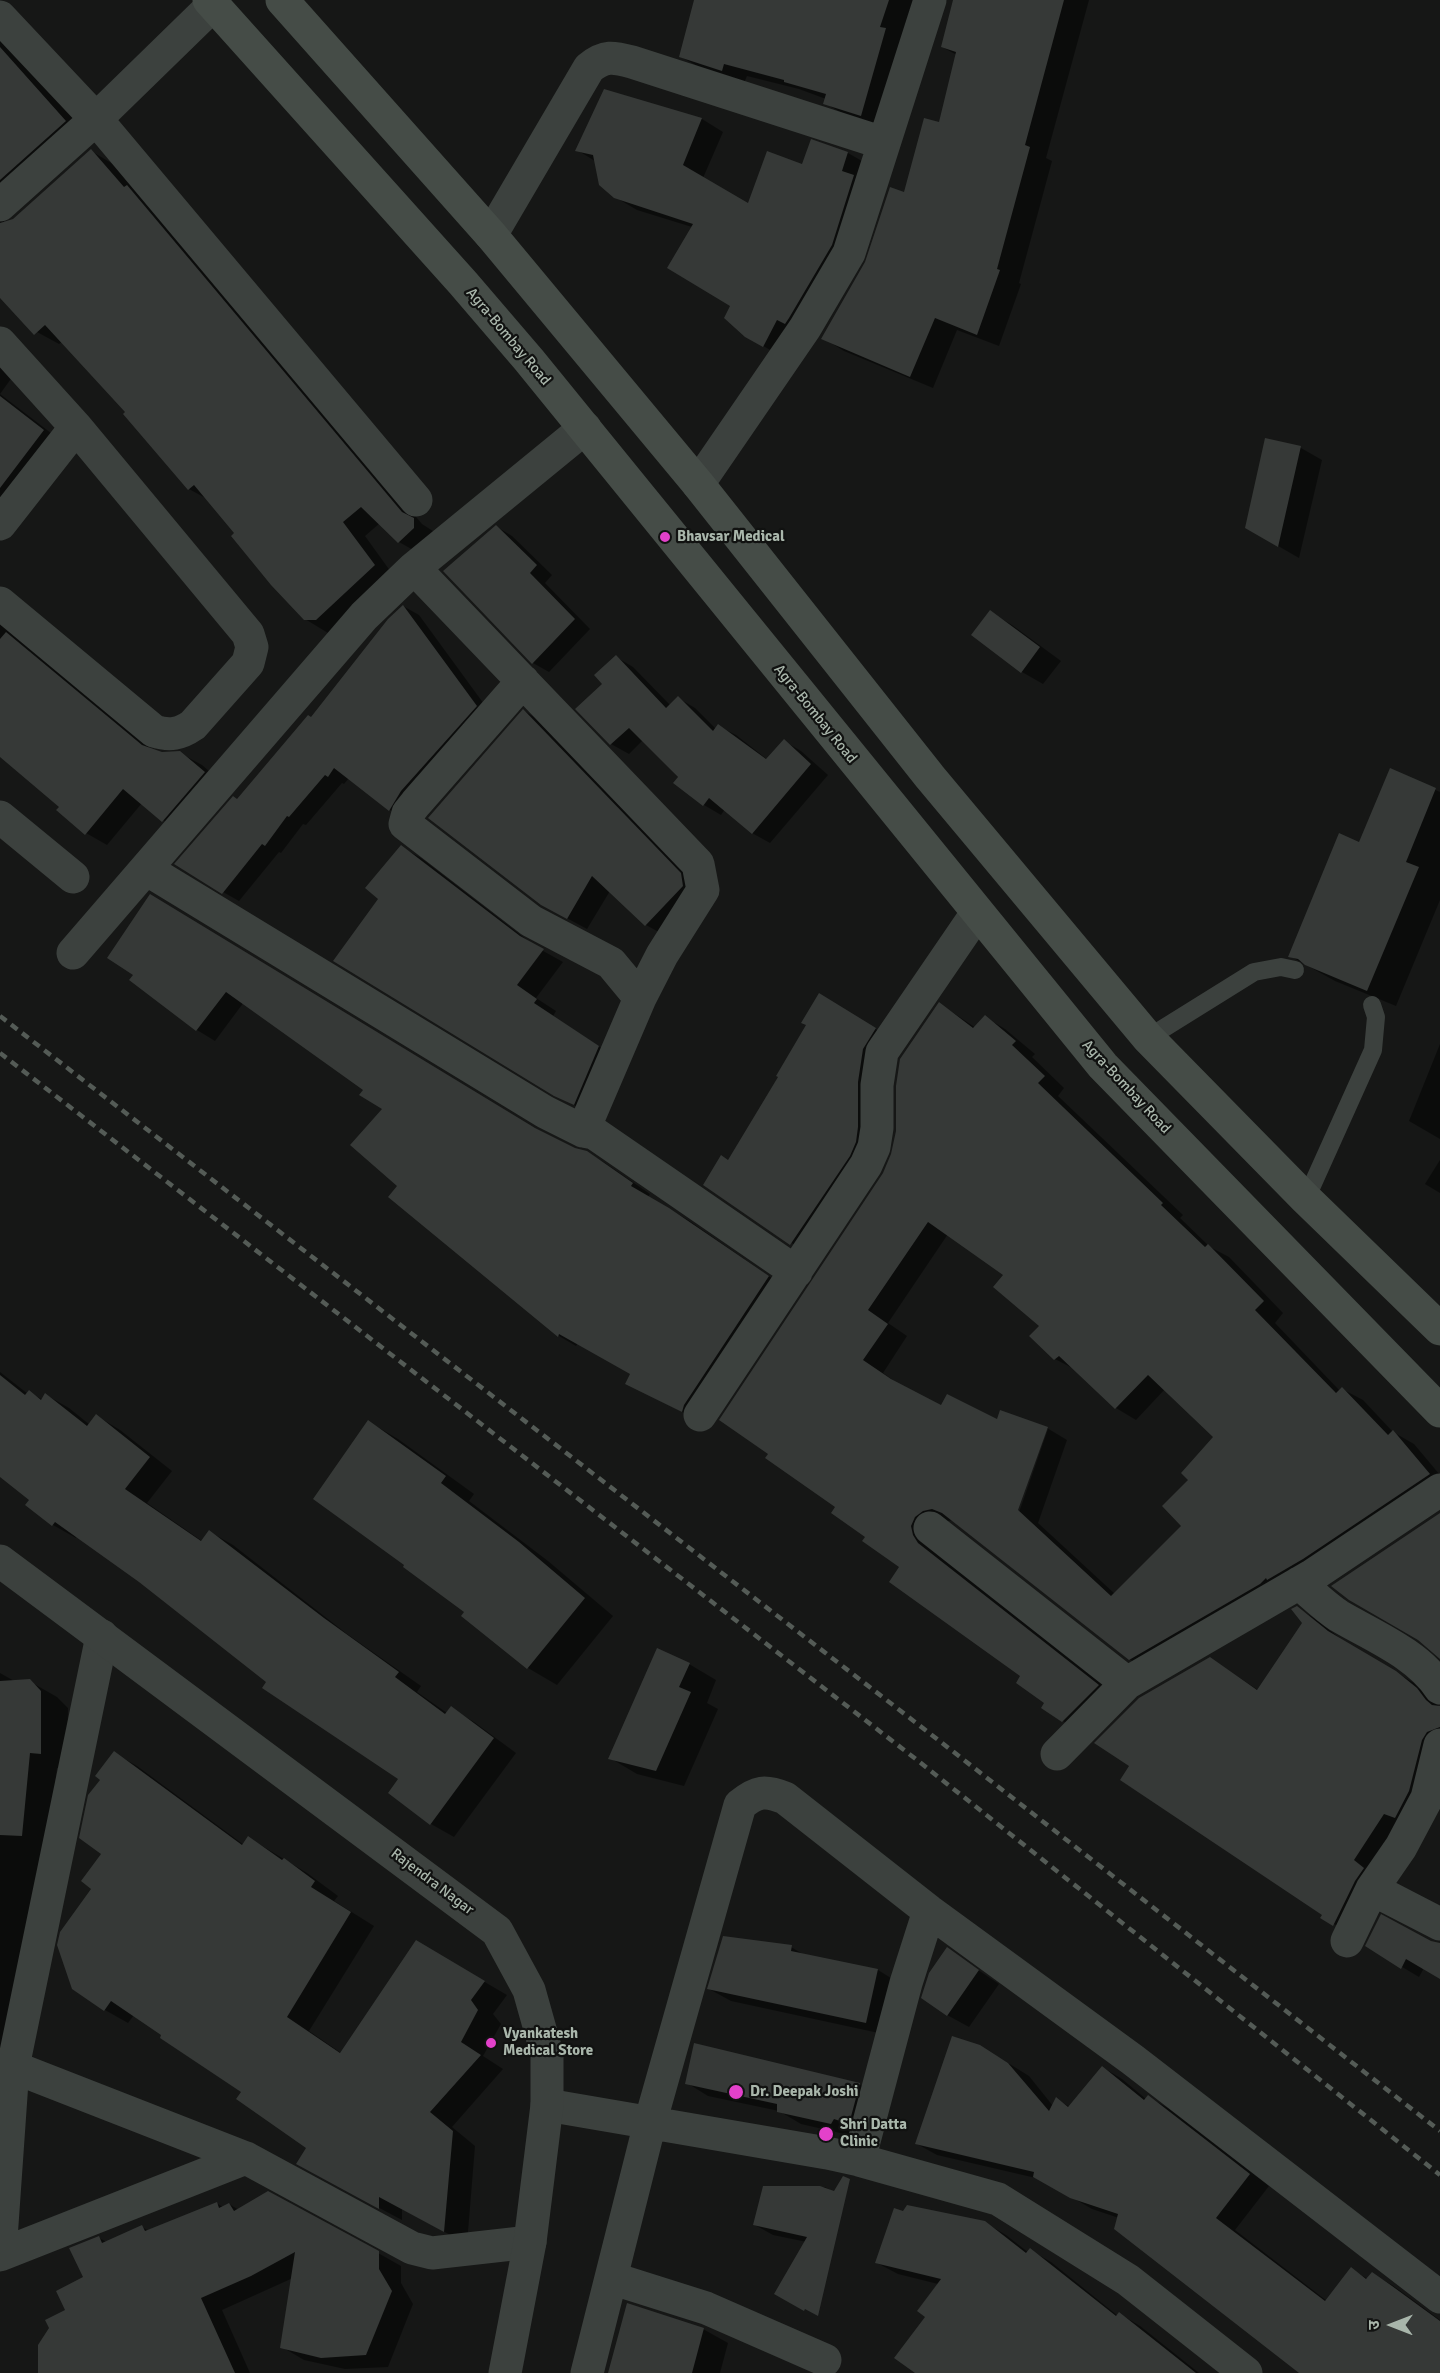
<!DOCTYPE html>
<meta charset="utf-8">
<style>
body{margin:0}
#map{position:relative;width:1440px;height:2373px;overflow:hidden;background:#161716;font-family:Signika,"Noto Sans Devanagari",sans-serif}
canvas{display:block}
.north{position:absolute;left:1362px;top:2295px;width:60px;height:60px;-webkit-text-stroke:4px #111211;paint-order:stroke;rotate:270deg;font-size:16px;font-weight:700;line-height:24px;text-align:center;color:#a9b6ab}
.north::after{content:'';display:block;margin:auto;width:21px;height:27px;background:#a9b6ab;clip-path:polygon(50% 0,100% 100%,50% 72%,0 100%)}
</style>
<div id="map">
<canvas width="1440" height="2373"></canvas>
<div class="north">उ</div>
</div>
<script>
const ctx = document.querySelector('canvas').getContext('2d');
ctx.lineJoin = 'round';
function fillPath(path, color) { ctx.fillStyle = color; ctx.fill(path, 'evenodd'); }
function stroke(path, color, width, dash) { ctx.strokeStyle = color; ctx.lineWidth = width; ctx.lineCap = dash ? 'butt' : 'round'; ctx.setLineDash(dash || []); ctx.stroke(path); }
function write(font, color, halo, rows, align = 'center') {
  ctx.font = font + ' Signika,sans-serif'; ctx.lineWidth = 4.5; ctx.setLineDash([]); ctx.textBaseline = 'middle'; ctx.strokeStyle = halo; ctx.fillStyle = color; for (const [text, x, y, turn = 0] of rows) {
    ctx.save(); ctx.translate(x, y); ctx.rotate((+turn || 0) * Math.PI / 180); ctx.textAlign = isNaN(turn) ? turn : align; if (halo) ctx.strokeText(text, 0, 0); ctx.fillText(text, 0, 0); ctx.restore();
  }
}
const shadow = new Path2D(`
 M 696,0 L 915,0 L 883,128 L 847,116 L 825,103 L 826,99 L 799,89 L 747,76 L 744,83 L 703,69 L 681,57 Z
 M 955,0 L 1089,0 L 1046,158 L 1052,161 L 1019,283 L 1021,284 L 999,346 L 957,330 L 933,388 L 844,351 L 823,338 L 905,194 L 940,124 L 957,55 L 942,47 Z
 M 0,37 L 87,134 L 4,213 L 4,222 L 13,221 L 91,151 L 113,164 L 149,199 L 422,524 L 436,533 L 422,555 L 399,542 L 380,523 L 365,536 L 396,579 L 339,633 L 328,633 L 305,619 L 209,500 L 189,489 L 125,415 L 127,412 L 62,342 L 59,344 L 37,332 L 0,290 Z
 M 604,91 L 702,119 L 723,132 L 703,178 L 749,205 L 803,166 L 848,153 L 869,165 L 853,258 L 784,358 L 746,336 L 692,227 L 637,210 L 615,197 L 595,161 L 577,150 Z
 M 0,351 L 13,376 L 0,394 L 64,443 L 2,533 L 3,540 L 0,538 Z
 M 1266,439 L 1301,448 L 1322,460 L 1299,558 L 1247,528 Z
 M 497,527 L 512,536 L 552,575 L 545,583 L 590,629 L 549,672 L 533,663 L 445,571 Z
 M 403,606 L 419,615 L 492,715 L 405,819 L 390,810 L 349,778 L 344,784 L 342,783 L 306,825 L 303,824 L 281,853 L 279,852 L 239,901 L 223,892 L 238,801 L 311,719 Z
 M 990,612 L 1012,625 L 1061,661 L 1043,684 L 1022,672 Z
 M 0,623 L 152,750 L 162,753 L 180,753 L 202,765 L 225,785 L 184,833 L 163,820 L 142,803 L 107,845 L 86,833 L 61,807 L 0,755 Z
 M 616,657 L 633,667 L 671,706 L 678,698 L 695,708 L 716,729 L 718,726 L 736,735 L 768,760 L 784,741 L 801,751 L 828,775 L 770,843 L 752,833 L 725,809 L 721,815 L 704,805 L 643,740 L 629,754 L 611,744 L 577,709 L 604,684 Z
 M 524,711 L 543,722 L 700,886 L 666,936 L 646,925 L 610,891 L 587,929 L 563,916 Z
 M 1391,770 L 1440,792 L 1440,900 L 1396,1006 L 1335,981 L 1290,956 L 1359,844 Z
 M 401,847 L 421,858 L 536,947 L 563,962 L 536,998 L 556,1011 L 553,1016 L 618,1059 L 576,1106 L 555,1094 L 380,898 Z
 M 151,896 L 540,1132 L 574,1149 L 586,1152 L 605,1163 L 650,1194 L 648,1197 L 688,1220 L 786,1288 L 700,1421 L 627,1384 L 632,1374 L 578,1343 L 576,1346 L 559,1336 L 390,1197 L 399,1186 L 384,1108 L 364,1089 L 244,1002 L 215,1041 L 197,1030 L 131,979 L 135,975 Z
 M 940,1004 L 976,1028 L 985,1017 L 1005,1029 L 1035,1054 L 1032,1057 L 1064,1088 L 1058,1096 L 1183,1215 L 1180,1218 L 1210,1247 L 1229,1257 L 1283,1313 L 1275,1323 L 1340,1391 L 1342,1389 L 1363,1400 L 1393,1432 L 1414,1444 L 1440,1475 L 1150,1671 L 1129,1659 L 953,1520 L 943,1522 L 933,1548 L 939,1556 L 1118,1697 L 1083,1733 L 1063,1721 L 1022,1676 L 867,1536 L 838,1506 L 884,1174 L 893,1155 ZM 948,1234 L 1006,1274 L 1041,1326 L 1055,1359 L 1076,1370 L 1116,1408 L 1136,1420 L 1165,1389 L 1215,1437 L 1190,1480 L 1183,1526 L 1115,1594 L 1038,1523 L 1067,1440 L 1047,1428 L 998,1421 L 942,1407 L 904,1388 L 883,1373 L 907,1336 L 888,1323 ZM 1045,1429 L 1048,1429 L 1017,1518 L 1014,1517 Z
 M 836,1005 L 892,1039 L 875,1137 L 808,1254 L 705,1184 L 728,1161 L 780,1077 Z
 M 1440,1044 L 1440,1139 L 1409,1121 Z
 M 1440,1160 L 1440,1193 L 1425,1184 Z
 M 0,1372 L 28,1394 L 29,1392 L 43,1400 L 46,1395 L 69,1408 L 90,1425 L 97,1416 L 120,1430 L 172,1471 L 147,1503 L 202,1541 L 210,1532 L 233,1545 L 347,1634 L 421,1686 L 417,1692 L 447,1713 L 451,1708 L 474,1722 L 516,1753 L 454,1837 L 431,1824 L 390,1793 L 400,1779 L 268,1682 L 140,1580 L 77,1536 L 76,1538 L 53,1525 L 31,1500 L 0,1475 Z
 M 369,1422 L 398,1439 L 474,1494 L 469,1501 L 548,1561 L 613,1616 L 557,1685 L 528,1668 L 466,1611 L 406,1564 Z
 M 1297,1608 L 1314,1618 L 1346,1643 L 1414,1683 L 1440,1707 L 1440,1748 L 1351,1934 L 1322,1917 L 1324,1915 L 1210,1658 L 1258,1690 L 1304,1622 Z
 M 689,1664 L 716,1680 L 707,1703 L 718,1709 L 684,1786 L 637,1774 L 610,1758 Z
 M 0,1673 L 16,1682 L 29,1681 L 57,1697 L 68,1708 L 67,1769 L 57,1768 L 48,1844 L 0,2080 Z
 M 114,1753 L 137,1766 L 244,1845 L 249,1838 L 307,1873 L 338,1896 L 334,1901 L 374,1926 L 309,2031 L 341,2053 L 416,1942 L 507,1995 L 493,2014 L 501,2024 L 483,2056 L 503,2069 L 452,2127 L 475,2146 L 467,2244 L 402,2209 L 402,2220 L 321,2177 L 308,2148 L 243,2092 L 134,2015 L 128,2023 L 105,2010 L 93,1889 L 103,1853 L 102,1779 Z
 M 1431,1942 L 1440,1944 L 1440,1977 L 1424,1968 L 1419,1977 L 1367,1946 Z
 M 791,1947 L 806,1956 L 878,1970 L 899,1983 L 888,2035 L 731,2001 L 709,1989 Z
 M 947,1949 L 999,1984 L 969,2027 L 947,2015 Z
 M 1000,2058 L 1029,2076 L 1053,2106 L 1056,2099 L 1070,2107 L 1102,2067 L 1122,2079 L 1146,2099 L 1148,2097 L 1168,2108 L 1269,2186 L 1235,2230 L 1327,2301 L 1351,2269 L 1368,2279 L 1372,2274 L 1392,2285 L 1440,2320 L 1440,2373 L 1302,2373 L 1119,2218 L 1092,2209 L 1040,2179 L 937,2155 L 917,2144 Z
 M 687,2083 L 859,2084 L 881,2097 L 853,2136 L 801,2124 L 779,2111 L 708,2096 Z
 M 764,2187 L 825,2187 L 843,2197 L 831,2247 L 773,2235 L 755,2225 Z
 M 216,2203 L 223,2207 L 229,2204 L 239,2210 L 378,2253 L 401,2266 L 401,2283 L 413,2304 L 388,2367 L 345,2369 L 304,2360 L 282,2347 L 293,2278 L 222,2310 L 250,2373 L 42,2373 L 67,2310 L 85,2277 L 99,2238 L 107,2242 L 142,2227 L 149,2231 Z
 M 904,2212 L 984,2222 L 1006,2235 L 1029,2253 L 1030,2250 L 1051,2262 L 1118,2316 L 1120,2314 L 1140,2326 L 1199,2373 L 924,2373 L 927,2316 L 938,2284 L 898,2274 L 877,2263 Z
 M 703,2329 L 728,2343 L 720,2373 L 610,2373 Z`);
const building = new Path2D(`
 M 694,0 L 889,0 L 880,27 L 886,28 L 861,116 L 823,104 L 826,94 L 784,82 L 784,80 L 724,64 L 722,71 L 679,57 Z
 M 953,0 L 1064,0 L 1025,145 L 1030,147 L 997,269 L 1000,270 L 977,335 L 935,318 L 910,377 L 821,339 L 865,262 L 890,187 L 904,192 L 924,118 L 939,122 L 956,52 L 941,47 Z
 M 0,47 L 66,121 L 0,180 Z
 M 604,89 L 702,118 L 683,165 L 748,203 L 767,151 L 802,164 L 811,139 L 848,152 L 842,171 L 854,175 L 832,245 L 789,318 L 785,324 L 777,320 L 763,347 L 745,337 L 724,318 L 730,306 L 667,268 L 693,224 L 614,198 L 599,185 L 593,155 L 575,151 Z
 M 91,149 L 124,187 L 127,185 L 402,512 L 414,518 L 414,528 L 398,543 L 361,507 L 343,522 L 375,565 L 316,620 L 304,620 L 271,585 L 231,536 L 234,533 L 194,485 L 188,490 L 123,414 L 125,412 L 45,325 L 34,335 L 0,298 L 0,223 L 13,219 Z
 M 0,396 L 44,430 L 0,488 Z
 M 1265,438 L 1301,446 L 1278,547 L 1245,528 Z
 M 496,525 L 537,565 L 530,573 L 575,619 L 532,664 L 443,571 Z
 M 403,605 L 477,706 L 401,791 L 389,811 L 334,768 L 328,777 L 325,775 L 289,817 L 287,816 L 265,846 L 262,844 L 222,894 L 174,864 L 233,796 L 237,799 L 308,715 L 311,717 L 388,619 Z
 M 990,610 L 1040,647 L 1021,673 L 971,635 Z
 M 6,632 L 142,745 L 162,752 L 180,751 L 205,772 L 162,822 L 123,789 L 85,835 L 56,810 L 59,807 L 0,757 L 0,639 Z
 M 616,655 L 666,708 L 678,696 L 713,731 L 718,724 L 766,759 L 784,739 L 811,764 L 752,834 L 709,798 L 703,806 L 673,783 L 678,777 L 629,728 L 610,745 L 575,709 L 602,684 L 594,675 Z
 M 523,709 L 681,873 L 683,886 L 645,926 L 592,876 L 567,919 L 541,905 L 428,818 Z
 M 1390,768 L 1436,788 L 1406,862 L 1419,867 L 1367,991 L 1305,965 L 1298,959 L 1288,957 L 1339,833 L 1359,842 Z
 M 401,845 L 520,936 L 544,949 L 517,985 L 537,999 L 534,1003 L 599,1046 L 574,1105 L 554,1096 L 333,961 L 378,899 L 365,888 Z
 M 150,894 L 535,1128 L 575,1148 L 587,1151 L 633,1183 L 631,1186 L 669,1208 L 769,1276 L 684,1405 L 682,1412 L 625,1384 L 630,1374 L 559,1334 L 558,1337 L 388,1197 L 397,1186 L 350,1145 L 382,1109 L 359,1095 L 363,1090 L 226,992 L 196,1031 L 129,980 L 133,975 L 107,958 Z
 M 819,993 L 876,1028 L 863,1049 L 858,1082 L 858,1127 L 856,1142 L 850,1156 L 790,1245 L 703,1185 L 721,1155 L 728,1160 L 778,1077 L 776,1076 L 806,1025 L 801,1023 Z
 M 939,1002 L 973,1028 L 985,1015 L 1016,1041 L 1012,1045 L 1045,1076 L 1038,1083 L 1163,1203 L 1161,1205 L 1205,1247 L 1208,1244 L 1264,1301 L 1255,1310 L 1336,1393 L 1342,1387 L 1388,1435 L 1393,1430 L 1430,1474 L 1303,1559 L 1267,1580 L 1266,1578 L 1260,1584 L 1129,1660 L 942,1513 L 932,1509 L 923,1511 L 915,1517 L 911,1526 L 913,1535 L 918,1543 L 1099,1685 L 1062,1722 L 1041,1708 L 1044,1703 L 1016,1683 L 1020,1676 L 889,1582 L 899,1567 L 862,1541 L 865,1537 L 831,1513 L 835,1507 L 765,1458 L 768,1454 L 719,1420 L 883,1173 L 891,1154 L 896,1131 L 896,1086 L 900,1059 ZM 928,1222 L 1003,1275 L 993,1287 L 1039,1326 L 1029,1336 L 1054,1360 L 1059,1356 L 1115,1409 L 1148,1375 L 1213,1437 L 1181,1473 L 1188,1480 L 1162,1506 L 1181,1526 L 1111,1596 L 1018,1510 L 1048,1427 L 1000,1410 L 997,1419 L 947,1394 L 941,1405 L 891,1379 L 863,1360 L 888,1324 L 868,1310 Z
 M 0,1375 L 25,1395 L 29,1390 L 41,1400 L 45,1393 L 87,1426 L 96,1414 L 150,1457 L 125,1489 L 201,1541 L 209,1530 L 324,1618 L 399,1672 L 395,1677 L 445,1714 L 451,1706 L 494,1738 L 430,1825 L 388,1793 L 398,1779 L 262,1688 L 266,1682 L 139,1582 L 55,1522 L 52,1526 L 25,1505 L 29,1500 L 0,1477 Z
 M 368,1420 L 446,1476 L 441,1483 L 519,1542 L 585,1598 L 527,1669 L 461,1616 L 464,1612 L 403,1567 L 404,1565 L 313,1499 Z
 M 1440,1513 L 1440,1659 L 1418,1640 L 1349,1600 L 1331,1586 Z
 M 1297,1606 L 1328,1631 L 1396,1671 L 1417,1688 L 1426,1700 L 1432,1705 L 1440,1706 L 1440,1727 L 1427,1732 L 1422,1740 L 1409,1791 L 1395,1818 L 1384,1814 L 1354,1860 L 1364,1868 L 1355,1881 L 1333,1926 L 1320,1918 L 1322,1915 L 1120,1780 L 1129,1766 L 1094,1743 L 1139,1698 L 1210,1657 L 1257,1690 L 1302,1623 L 1291,1609 Z
 M 657,1648 L 690,1663 L 679,1687 L 691,1692 L 656,1771 L 608,1759 Z
 M 30,1679 L 41,1691 L 41,1754 L 30,1753 L 22,1836 L 0,1835 L 0,1681 Z
 M 114,1751 L 242,1845 L 248,1836 L 282,1860 L 284,1858 L 315,1881 L 311,1887 L 351,1912 L 287,2017 L 340,2053 L 416,1940 L 485,1981 L 471,2000 L 478,2010 L 461,2042 L 481,2055 L 430,2112 L 453,2131 L 444,2232 L 379,2197 L 379,2209 L 296,2164 L 306,2148 L 236,2099 L 241,2092 L 160,2038 L 161,2035 L 111,2001 L 104,2011 L 72,1989 L 57,1945 L 60,1932 L 91,1889 L 81,1881 L 101,1854 L 79,1838 L 88,1795 L 100,1780 L 95,1776 Z
 M 1381,1914 L 1431,1941 L 1440,1943 L 1440,1979 L 1406,1959 L 1401,1969 L 1365,1946 Z
 M 723,1936 L 792,1945 L 791,1951 L 878,1969 L 866,2023 L 707,1989 Z
 M 947,1947 L 979,1970 L 947,2016 L 921,1998 L 929,1973 Z
 M 952,2036 L 980,2045 L 1008,2063 L 1049,2111 L 1056,2097 L 1068,2107 L 1102,2066 L 1144,2100 L 1148,2095 L 1250,2174 L 1216,2218 L 1325,2301 L 1351,2267 L 1366,2279 L 1372,2272 L 1392,2286 L 1440,2321 L 1440,2373 L 1299,2373 L 1114,2229 L 1118,2214 L 1070,2198 L 1033,2177 L 1034,2172 L 915,2144 Z
 M 694,2043 L 860,2083 L 849,2124 L 834,2119 L 831,2124 L 777,2112 L 777,2104 L 685,2084 Z
 M 843,2176 L 850,2179 L 818,2316 L 805,2309 L 804,2311 L 774,2294 L 807,2237 L 753,2225 L 763,2186 L 820,2186 L 834,2191 Z
 M 268,2191 L 379,2251 L 379,2269 L 392,2291 L 366,2355 L 321,2358 L 280,2348 L 295,2252 L 251,2276 L 201,2298 L 235,2373 L 38,2373 L 38,2345 L 49,2328 L 45,2320 L 65,2310 L 56,2291 L 83,2277 L 69,2248 L 99,2236 L 102,2243 L 142,2225 L 145,2231 L 217,2202 L 219,2208 L 229,2203 L 234,2211 Z
 M 907,2205 L 985,2221 L 1026,2253 L 1030,2248 L 1116,2316 L 1119,2312 L 1196,2373 L 915,2373 L 894,2358 L 925,2317 L 917,2311 L 941,2279 L 875,2263 L 894,2208 L 903,2211 Z
 M 627,2303 L 704,2328 L 692,2373 L 608,2373 Z`);
const service = new Path2D(`
 M 1148,1038 L 1254,972 L 1281,967 L 1295,970
 M 1306,1199 L 1373,1050 L 1376,1017 L 1372,1005`);
const minor = new Path2D(`
 M 0,17 L 96,119 L 416,500
 M 0,205 L 96,119 L 213,5
 M 491,235 L 589,68 C 605,55 613,57 632,62 L 883,143
 M 0,343 L 76,427 L 248,634 L 252,647 L 248,663 L 193,725 C 180,734 170,736 154,731 L 0,603
 M 698,484 L 805,328 L 849,253 L 930,0
 M 0,524 L 76,427
 M 414,568 L 698,864 L 703,890 L 662,955 L 640,998 L 583,1131
 M 523,681 L 416,803 L 408,813 L 405,824 L 531,921 L 611,963 L 640,998
 M 0,817 L 73,877
 M 146,869 L 545,1112 L 583,1131 L 594,1133 L 796,1272
 M 73,953 L 364,616 L 414,568 L 585,428
 M 700,1415 L 866,1165 L 874,1147 L 877,1128 L 877,1085 L 882,1052 L 977,913
 M 930,1528 L 1127,1683
 M 1299,1583 C 1312,1594 1325,1607 1339,1616 C 1373,1636 1418,1654 1440,1688
 M 1057,1754 L 1127,1683 L 1313,1575 L 1440,1490
 M 1372,1889 L 1440,1924
 M 1347,1941 L 1372,1889 L 1401,1847 L 1427,1798 L 1440,1745
 M 0,2075 L 13,2067 L 246,2158 L 412,2248 L 432,2253 L 530,2242
 M 547,2105 L 827,2153 L 859,2160 L 998,2199 L 1128,2280 L 1246,2373
 M 859,2160 L 906,1983 L 929,1911
 M 0,2253 L 13,2067 L 102,1636
 M 0,2255 L 246,2158
 M 611,2278 L 706,2308 L 825,2360
 M 587,2373 L 650,2123 L 740,1805 C 757,1791 765,1790 785,1798 L 929,1911 L 1133,2060 L 1440,2297`);
const tertiary = new Path2D(`
 M 0,1561 L 497,1931 L 529,1990 L 547,2054 L 547,2105 L 530,2242 L 505,2373`);
const secondary = new Path2D(`
 M 209,0 L 463,283 L 529,360 L 1103,1066 L 1440,1411
 M 282,0 L 491,235 L 698,484 L 930,777 L 1148,1038 L 1306,1199 L 1440,1329`);
const rail = new Path2D(`
 M 0,1016 L 937,1739 L 1440,2131
 M 0,1053 L 917,1760 L 1440,2175`);
const markers = [
 [665,537,6,"#e341ca"],
 [491,2043,6,"#e341ca"],
 [736,2092,8,"#e341ca"],
 [826,2134,8,"#e341ca"]
];
const streetNames = [
 ["Agra-Bombay Road",508,337,50],
 ["Agra-Bombay Road",815,714,51],
 ["Agra-Bombay Road",1126,1087,47],
 ["Rajendra Nagar",432,1882,37]
];
const poiNames = [
 ["Bhavsar Medical",677,537],
 ["Vyankatesh",503,2034],
 ["Medical Store",503,2051],
 ["Dr. Deepak Joshi",750,2092],
 ["Shri Datta",840,2125],
 ["Clinic",840,2142]
];
fillPath(shadow, '#0007');
fillPath(building, '#363937');
stroke(service, '#3c413e', 18);
stroke(minor, '#3c413e', 33);
stroke(tertiary, '#3c413e', 33);
stroke(secondary, '#454c47', 33);
stroke(rail, '#545b56', 4.5, [8, 6]);
for (const [x, y, r, color] of markers) { const dot = new Path2D(); dot.arc(x, y, r, 0, 2 * Math.PI); ctx.fillStyle = color; ctx.fill(dot); stroke(dot, '#111211', 2); }
write('15px', '#a9b6ab', '#111211', streetNames);
write('bold 15px', '#a9b6ab', '#111211', poiNames, 'left');
</script>
